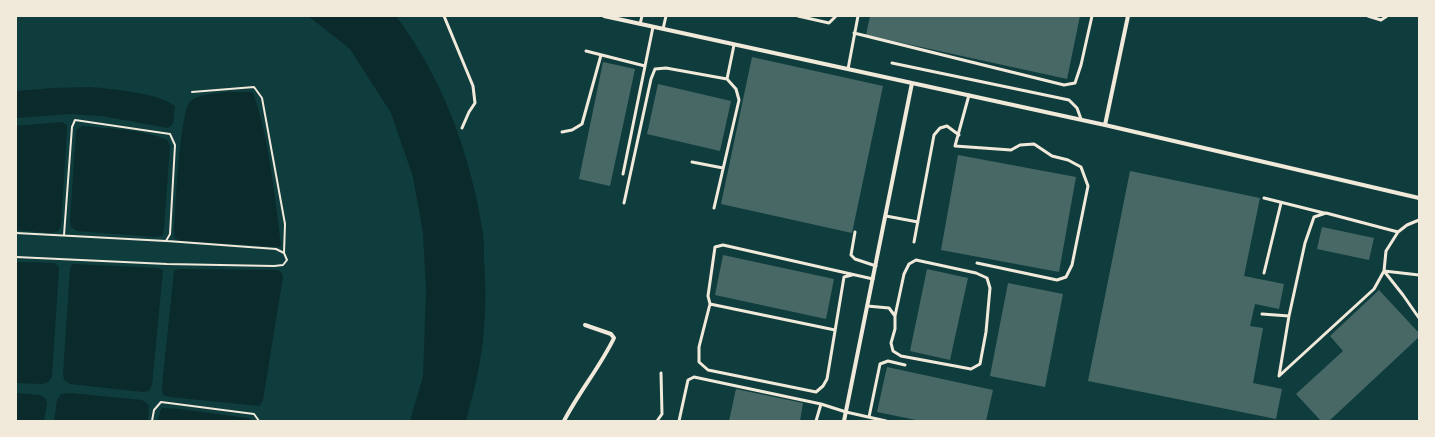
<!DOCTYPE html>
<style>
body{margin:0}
#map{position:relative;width:1435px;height:437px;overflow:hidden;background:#0f3d3e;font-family:"Nunito Sans",sans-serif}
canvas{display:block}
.frame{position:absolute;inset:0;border:17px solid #f1e9da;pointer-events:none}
</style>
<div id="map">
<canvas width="1435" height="437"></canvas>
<div class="frame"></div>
</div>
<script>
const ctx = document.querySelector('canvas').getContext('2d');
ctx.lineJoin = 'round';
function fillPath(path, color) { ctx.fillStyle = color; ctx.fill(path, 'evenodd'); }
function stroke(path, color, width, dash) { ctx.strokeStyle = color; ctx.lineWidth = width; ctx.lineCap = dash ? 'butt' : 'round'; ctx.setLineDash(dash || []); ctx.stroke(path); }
const water = new Path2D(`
 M 308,16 L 396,16 C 443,78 471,156 483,233 C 484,241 484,251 484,260 C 486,283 486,306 484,329 C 482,360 474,391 466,421 L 410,421 L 423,376 L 426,290 L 423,233 L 413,177 L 391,113 L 350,49 Z
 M 91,87 C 113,89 158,93 175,106 L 173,124 L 168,128 L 102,116 L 71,114 L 16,118 L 16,91 L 52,88 Z
 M 225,92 L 249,92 L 253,93 C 270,141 274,193 281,244 L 280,247 L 180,241 L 175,238 L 174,232 C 175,213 180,111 190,102 C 197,94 215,94 225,92 Z
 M 62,122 L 67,125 L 67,131 L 61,226 L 58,231 L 51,233 L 16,230 L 16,126 Z
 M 83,126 C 109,129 143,129 167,140 L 170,145 L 164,230 L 162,236 L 155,237 L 77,231 L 71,227 L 70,220 L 76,131 L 77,129 Z
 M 16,262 L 54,263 L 59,267 L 52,377 L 48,382 L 43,384 L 16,383 Z
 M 72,264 L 158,268 L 163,270 L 152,385 L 149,391 L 143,392 L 70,384 L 64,380 L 63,373 L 70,269 Z
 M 178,269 L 277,270 L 281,272 L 283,277 L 263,400 L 260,406 L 170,397 L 163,395 L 162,386 L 174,271 Z
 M 16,393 L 41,395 L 46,399 L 47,404 L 44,421 L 16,421 Z
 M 71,393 L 142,400 L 149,405 L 148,421 L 54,421 L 57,400 L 61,394 Z
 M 162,408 L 179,409 L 248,418 L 253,421 L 158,421 L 160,412 Z`);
const building = new Path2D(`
 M 870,16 L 1080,16 L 1067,79 L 866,35 Z
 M 752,57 L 883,86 L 852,233 L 721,204 Z
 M 603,62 L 635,69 L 610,186 L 579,179 Z
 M 658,84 L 731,101 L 720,151 L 647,134 Z
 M 958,155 L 1076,177 L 1059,272 L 941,250 Z
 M 1130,171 L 1260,198 L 1244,276 L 1284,284 L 1279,309 L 1255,304 L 1250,326 L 1263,328 L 1253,383 L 1282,389 L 1276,419 L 1088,381 Z
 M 1322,227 L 1374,238 L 1369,260 L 1317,249 Z
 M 723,255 L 834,279 L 826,319 L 715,295 Z
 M 927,269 L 968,278 L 950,360 L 910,351 Z
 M 1008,283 L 1063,294 L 1045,387 L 990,376 Z
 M 1379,290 L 1419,333 L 1419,337 L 1329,421 L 1321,421 L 1296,394 L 1343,351 L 1330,336 Z
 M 887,367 L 993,390 L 986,421 L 921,421 L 877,412 Z
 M 736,389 L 803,403 L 800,421 L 729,421 Z`);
const path = new Path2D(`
 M 192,92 L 254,87 L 262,98 L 285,224 L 284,253
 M 16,233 L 166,241 L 170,234 L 175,145 L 170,134 L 75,120 L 72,127 L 64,235
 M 16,257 L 167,264 L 274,266 L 283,265 L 287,260 L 284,253 L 276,249 L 167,241
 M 152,421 L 154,410 L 161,402 L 254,414 L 259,421`);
const service = new Path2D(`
 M 444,16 L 473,86 L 475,103 L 469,112 L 462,128
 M 798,16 L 829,23 L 836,16
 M 1368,16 L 1381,20 L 1387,16
 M 640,24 L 642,16
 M 663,29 L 666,16
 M 854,33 L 1064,85 L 1075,83 L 1081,65 L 1092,16
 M 586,51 L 645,66
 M 892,63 L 1069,100 L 1077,108 L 1081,119
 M 848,69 L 858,16
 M 969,95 L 955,146 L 1011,150 L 1020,145 L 1034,144 L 1052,156 L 1068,160 L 1081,167 L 1088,186 L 1072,265 L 1066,277 L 1057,280 L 977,263
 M 562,132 L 572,130 L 582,124 L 601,55
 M 692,162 L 723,168
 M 623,174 L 653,27
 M 1264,198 L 1324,213
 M 624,203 L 651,79 L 655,69 L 666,68 L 727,79
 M 714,208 L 739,100 L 736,89 L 727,79 L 734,45
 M 886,216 L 918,222
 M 855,232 L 851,255 L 855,259 L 876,266
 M 914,242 L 934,135 L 940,128 L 947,126 L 959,135
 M 916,260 L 976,273 L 987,278 L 990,288 L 986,332 L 980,364 L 971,369 L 901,356 L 893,351 L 891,343 L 895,329 L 895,316 L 904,274 L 909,264 Z
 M 1264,273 L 1281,203
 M 852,275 L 844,277 L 827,379 L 823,386 L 816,392 L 708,370 L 699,362 L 699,347 L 710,304 L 708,296 L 715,247 L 723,245 L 873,279
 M 1419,275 L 1384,271 L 1403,295 L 1419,318
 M 710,304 L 835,330
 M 867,306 L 889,308 L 895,316
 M 1262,314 L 1289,316 L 1305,243 L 1314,217 L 1326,213 L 1398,232
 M 1289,316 L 1279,376 L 1374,289 L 1384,271 L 1386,251 L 1398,232 L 1407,225 L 1419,220
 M 869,417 L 880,364 L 888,361 L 905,365
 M 657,421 L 662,414 L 661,373
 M 679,421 L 688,380 L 694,377 L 821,404 L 846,412 L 886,421
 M 816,421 L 821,404`);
const minor = new Path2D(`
 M 604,16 L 1105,125 L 1419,198
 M 1105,125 L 1128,16
 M 564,421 C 579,392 600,367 614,338 L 611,334 L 585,325
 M 844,421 L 912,83`);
fillPath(water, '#0a2a2b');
fillPath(building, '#486865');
stroke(path, '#f1e9da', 2);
stroke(service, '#f1e9da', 3);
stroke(minor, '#f1e9da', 4);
</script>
